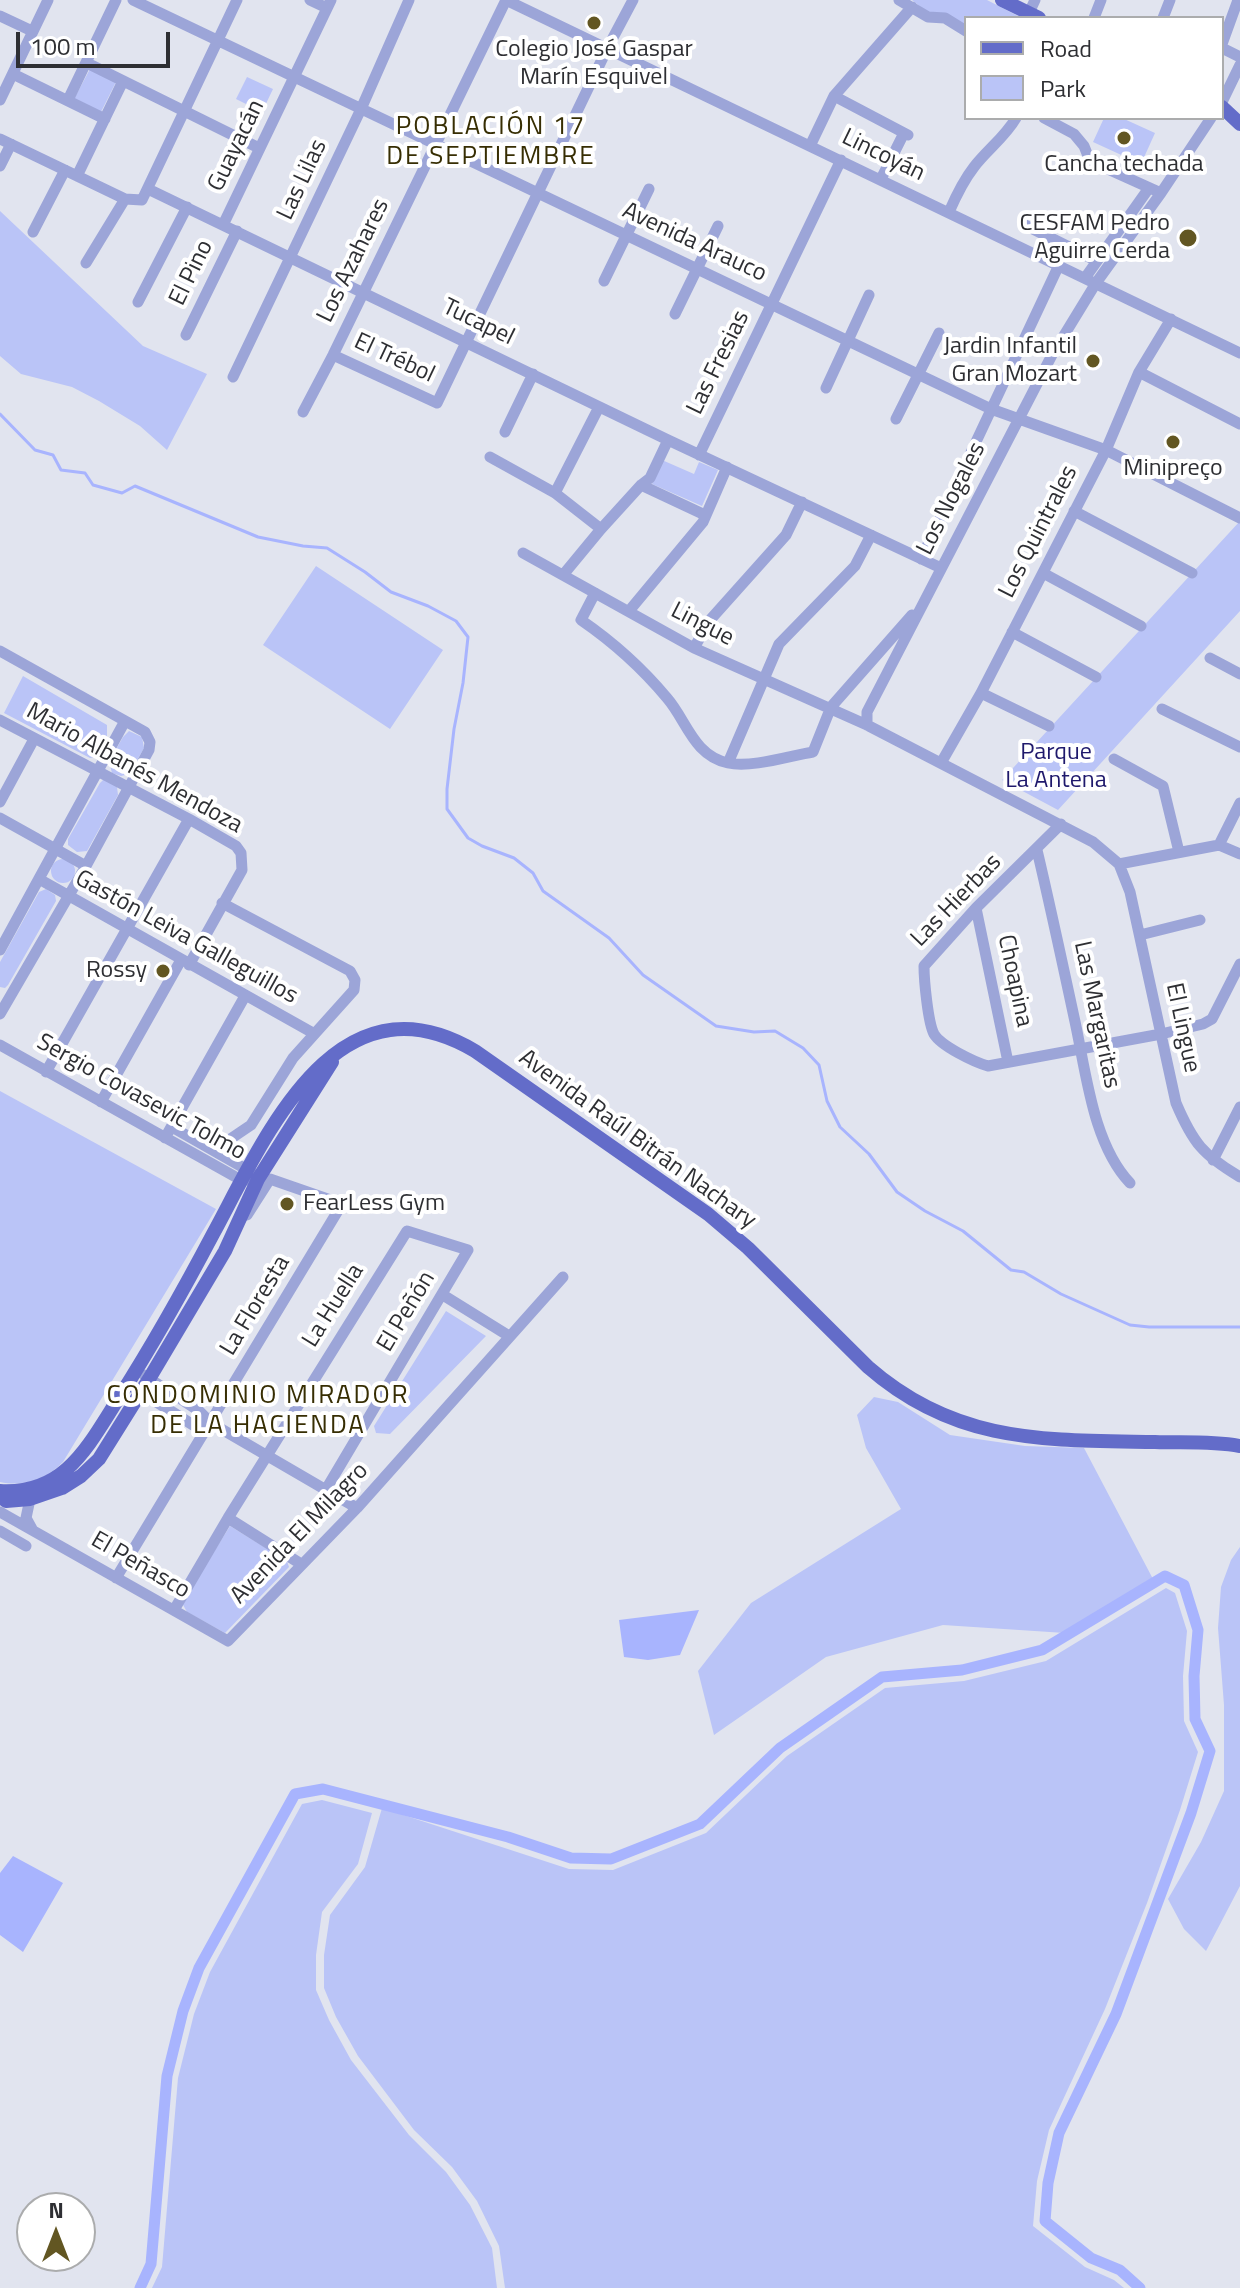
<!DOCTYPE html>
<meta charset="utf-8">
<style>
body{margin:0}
#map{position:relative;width:1240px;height:2288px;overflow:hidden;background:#e1e4ef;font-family:"Titillium Web",sans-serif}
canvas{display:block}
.legend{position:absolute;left:964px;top:16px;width:260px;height:104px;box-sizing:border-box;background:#fff;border:2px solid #abacad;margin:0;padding:10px 14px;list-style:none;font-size:24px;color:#2e2f33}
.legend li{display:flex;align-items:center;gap:16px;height:40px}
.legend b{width:40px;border:2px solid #abacad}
.north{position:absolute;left:16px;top:2192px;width:80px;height:80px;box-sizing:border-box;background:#fff;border:2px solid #abacad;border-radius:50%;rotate:0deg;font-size:22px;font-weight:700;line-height:32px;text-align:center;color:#2e2f33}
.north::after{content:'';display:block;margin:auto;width:28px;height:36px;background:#625622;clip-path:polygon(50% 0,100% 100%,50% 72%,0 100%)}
.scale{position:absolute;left:16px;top:32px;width:154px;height:36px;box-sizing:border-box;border:4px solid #2e2f33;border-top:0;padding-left:10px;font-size:24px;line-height:28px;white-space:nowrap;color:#2e2f33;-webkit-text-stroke:6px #fff;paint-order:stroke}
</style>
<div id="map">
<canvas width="1240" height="2288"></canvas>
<ul class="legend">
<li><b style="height:10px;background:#636cc9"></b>Road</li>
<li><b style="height:22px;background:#bac4f7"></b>Park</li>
</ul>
<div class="north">N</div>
<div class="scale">100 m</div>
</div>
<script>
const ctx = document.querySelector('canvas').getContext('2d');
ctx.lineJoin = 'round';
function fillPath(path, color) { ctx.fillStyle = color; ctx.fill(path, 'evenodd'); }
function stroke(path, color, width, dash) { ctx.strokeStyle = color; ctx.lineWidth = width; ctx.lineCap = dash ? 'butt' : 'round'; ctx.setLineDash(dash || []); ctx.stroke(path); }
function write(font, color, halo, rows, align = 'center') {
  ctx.font = font + ' "Titillium Web",sans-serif'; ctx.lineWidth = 8; ctx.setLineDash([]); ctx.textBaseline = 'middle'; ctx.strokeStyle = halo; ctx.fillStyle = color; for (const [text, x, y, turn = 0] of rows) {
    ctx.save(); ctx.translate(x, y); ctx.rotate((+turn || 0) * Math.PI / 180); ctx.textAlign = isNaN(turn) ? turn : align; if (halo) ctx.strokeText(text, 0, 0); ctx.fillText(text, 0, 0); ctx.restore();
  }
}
const green = new Path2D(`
 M 912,0 L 987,0 L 1022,18 L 966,18 L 966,27 L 928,13 Z
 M 90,69 L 116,82 L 101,112 L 74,99 Z
 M 247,77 L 273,89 L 262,112 L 236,99 Z
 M 1104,118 L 1122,118 L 1155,133 L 1141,164 L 1093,142 Z
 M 0,211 L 143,346 L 207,374 L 167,450 L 140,426 L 99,401 L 72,387 L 21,374 L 0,356 Z
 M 662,460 L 694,474 L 699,462 L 718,470 L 702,506 L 652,484 Z
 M 1240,521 L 1240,611 L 1058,810 L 1002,780 Z
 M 316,566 L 443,650 L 390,729 L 263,645 Z
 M 23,676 L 107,725 L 107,737 L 95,757 L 90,758 L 4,713 Z
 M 129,731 L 142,737 L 144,748 L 129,774 L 121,776 L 112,773 L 109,762 L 123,737 Z
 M 103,780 L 110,780 L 117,787 L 118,795 L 87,851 L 77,852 L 68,845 L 68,839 L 100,783 Z
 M51 871a12 12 0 1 1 24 0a12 12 0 1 1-24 0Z
 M 46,889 L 55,895 L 56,901 L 8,985 L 5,988 L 0,987 L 0,962 L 39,892 Z
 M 0,1091 L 216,1209 L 63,1462 C 46,1480 24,1487 0,1482 Z
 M 446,1311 L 486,1336 L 390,1434 L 376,1433 L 374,1426 Z
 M 874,1397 L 898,1402 L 950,1435 L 1025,1446 L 1084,1448 L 1153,1579 L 1065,1633 L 943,1625 L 826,1657 L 714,1735 L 698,1671 L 751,1603 L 901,1509 L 866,1448 L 857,1415 Z
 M 230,1526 L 287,1561 L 289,1567 L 225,1633 L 187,1612 L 182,1603 Z
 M 1240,1547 L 1240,1886 L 1206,1951 L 1184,1929 L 1168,1899 L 1201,1842 L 1224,1791 L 1224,1705 L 1218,1628 L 1221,1587 L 1231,1560 Z
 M 1166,1588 L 1175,1593 L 1187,1631 L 1183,1676 L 1184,1721 L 1198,1752 L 1180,1810 L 1147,1903 L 1105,2009 L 1049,2130 L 1037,2181 L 1033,2226 L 1085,2267 L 1114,2280 L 1124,2288 L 505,2288 L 499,2246 L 477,2201 L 452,2167 L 414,2130 L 358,2056 L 336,2017 L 324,1988 L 324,1955 L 330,1915 L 365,1867 L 382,1808 L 569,1869 L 613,1870 L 706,1833 L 787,1756 L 885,1688 L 964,1681 L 1046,1661 Z
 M 322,1800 L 372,1813 L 358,1864 L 322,1912 L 316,1955 L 316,1990 L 329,2020 L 351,2060 L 409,2135 L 446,2172 L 470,2205 L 492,2248 L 497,2288 L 152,2288 L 162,2267 L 178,2078 L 194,2014 L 210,1972 L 302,1804 Z`);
const water = new Path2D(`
 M 699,1610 L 680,1655 L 648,1660 L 624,1657 L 619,1620 Z
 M 13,1856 L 63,1883 L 23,1952 L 0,1935 L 0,1873 Z`);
const stream = new Path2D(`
 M 0,414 L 35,450 L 53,455 L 61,470 L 85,473 L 93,485 L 122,493 L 135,486 L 258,537 L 303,546 L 327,548 L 365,572 L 391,592 L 428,606 L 456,621 L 468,637 L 463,683 L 454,729 L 447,789 L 447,809 L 468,838 L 482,846 L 514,858 L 533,873 L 543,891 L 609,938 L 643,975 L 716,1026 L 754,1032 L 775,1031 L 803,1048 L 819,1065 L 827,1101 L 840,1127 L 869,1154 L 897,1192 L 925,1211 L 963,1231 L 1011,1270 L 1024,1272 L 1061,1294 L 1130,1325 L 1149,1327 L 1240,1327`);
const canal = new Path2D(`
 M 140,2288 L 151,2264 L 167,2076 L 183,2011 L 199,1968 L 295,1794 L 323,1789 L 508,1837 L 571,1858 L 611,1859 L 700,1824 L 780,1748 L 882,1677 L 962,1670 L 1042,1650 L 1165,1576 L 1184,1585 L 1198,1630 L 1194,1676 L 1195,1719 L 1210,1751 L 1191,1813 L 1116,2014 L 1059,2133 L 1048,2183 L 1045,2221 L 1091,2258 L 1120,2270 L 1140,2288`);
const minor = new Path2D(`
 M 133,0 L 991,409 L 1106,450 L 1240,518
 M 310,0 L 327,8
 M 506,0 L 1240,353
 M 899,0 L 928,17 L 945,18 L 966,31
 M 1029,13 L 1035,0
 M 0,16 L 32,31
 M 1094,18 L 1101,0
 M 1163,18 L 1170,0
 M 1222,44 L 1238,0
 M 1222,48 L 1240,57
 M 87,63 L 259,148
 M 13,74 L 105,119
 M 834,96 L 908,135
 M 0,100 L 48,0
 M 68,100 L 116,0
 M 1222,102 L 1240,65
 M 1044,118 L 1074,134 L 1084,146 L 1090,161 L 1161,193
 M 0,139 L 125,199 L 142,200 L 237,0
 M 810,146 L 834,96 L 912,7
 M 0,166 L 11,144
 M 77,176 L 123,81
 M 881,179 L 904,133
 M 148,189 L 668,440 L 941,568
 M 949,212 C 956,196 963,181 974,167 C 987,150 1005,137 1016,118
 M 223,225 L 331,0
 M 1025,225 L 1097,261
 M 33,232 L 65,170
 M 86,263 L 125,199
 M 1085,278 L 1149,188
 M 604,281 L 649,189
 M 138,302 L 187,207
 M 675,314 L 718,226
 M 186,335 L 237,231
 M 333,355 L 437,403 L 607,49 L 633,0
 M 1139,372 L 1240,424
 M 233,377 L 361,109 L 409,0
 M 826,388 L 869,295
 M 303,412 L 333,355 L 506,0
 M 896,419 L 939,333
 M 505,432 L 533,374
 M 699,455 L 841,160
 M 490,457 L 555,493 L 601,529
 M 641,485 L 705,515
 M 555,493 L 599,407
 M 1074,511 L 1192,573
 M 523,553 L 694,648 L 867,725 L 1093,842 L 1119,864 L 1130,892 L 1176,1103 C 1193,1143 1203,1155 1240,1177
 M 921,559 L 1059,265
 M 1043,573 L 1141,626
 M 563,575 L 601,529 L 641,485 L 650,478 L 668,440
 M 595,593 L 581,620 C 613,642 642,668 667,698 C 687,721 693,755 728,763 C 752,768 789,756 813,752 L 831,707 L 912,615
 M 629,611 L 703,522 L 727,467
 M 1012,632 L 1096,677
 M 694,648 L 710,620 L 786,535 L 802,502
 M 0,651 L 145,732 L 150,742 L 149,750 L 86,866 L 0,1014
 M 1210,658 L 1240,674
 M 981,693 L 1049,726
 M 1162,709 L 1240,747
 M 0,720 L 189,819 L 236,846 L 241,853 L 242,870 L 189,965
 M 867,725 L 867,712 L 1052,355 L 1096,283 L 1161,193 L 1211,118
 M 1114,759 L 1163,786 L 1179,852
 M 728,763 L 779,644 L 855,566 L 871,535
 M 941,763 L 981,693 L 1106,450 L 1139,372 L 1171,319
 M 0,802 L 34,739
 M 0,818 L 86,866
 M 1061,824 L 976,908 L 924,966 C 924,980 928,1023 934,1034 C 941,1046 974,1062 988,1066 L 1161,1034 L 1203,1024 L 1212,1019 L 1240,964
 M 1219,845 L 1240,803
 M 1037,850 C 1050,905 1062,961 1074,1017 C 1086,1070 1092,1143 1130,1183
 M 1119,864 L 1219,845 L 1240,854
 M 39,879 L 313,1033
 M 976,908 L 1008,1062
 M 1140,935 L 1200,920
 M 0,950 L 125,721
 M 0,1045 L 241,1180 L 248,1180
 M 46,1072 L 189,819
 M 101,1102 L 181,960
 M 172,1127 L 251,1172
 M 165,1138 L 245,996
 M 214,1150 L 251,1125 L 293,1058 L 354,990 L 355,980 L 350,971 L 222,903
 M 1213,1160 L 1240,1107
 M 443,1295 L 509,1336
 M 144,1375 L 199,1411 L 211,1423 L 357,1508
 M 128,1384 L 193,1425 L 211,1423
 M 30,1499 L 26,1518 L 32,1529
 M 0,1512 L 228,1641 L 357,1508 L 563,1277
 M 228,1518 L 301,1564
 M 0,1531 L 26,1546
 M 116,1578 L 342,1204 L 270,1179 L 247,1215
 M 174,1610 L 228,1518 L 407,1231 L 468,1250 L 325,1491`);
const major = new Path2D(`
 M 1002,0 L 1039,18
 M 1222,107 L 1240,124
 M 0,1491 C 66,1495 89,1444 120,1396 C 153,1344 184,1289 213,1234 C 266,1136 336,969 475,1051 L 708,1214 L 748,1248 L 868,1367 C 956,1444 1045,1440 1155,1442 C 1183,1443 1212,1441 1240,1446
 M 6,1501 L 30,1499 L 62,1488 L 81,1476 L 99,1459 L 149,1379 L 225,1251 L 258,1179 L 332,1062`);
const markers = [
 [594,23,8,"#625622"],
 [1124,138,8,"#625622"],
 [1188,238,10,"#625622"],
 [1093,361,8,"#625622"],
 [1173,442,8,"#625622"],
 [163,971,8,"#625622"],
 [287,1204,8,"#625622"]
];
const poiNames = [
 ["Colegio José Gaspar",594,50],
 ["Marín Esquivel",594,78],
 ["Cancha techada",1124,165],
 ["CESFAM Pedro",1170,224,"right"],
 ["Aguirre Cerda",1170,252,"right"],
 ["Jardin Infantil",1077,347,"right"],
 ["Gran Mozart",1077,375,"right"],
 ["Minipreço",1173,469],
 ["Rossy",147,971,"right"],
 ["FearLess Gym",303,1204,"left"]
];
const streetNames = [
 ["Guayacán",237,146,-64],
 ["Lincoyán",883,156,26],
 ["Las Lilas",303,180,-65],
 ["Avenida Arauco",694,243,25],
 ["Los Azahares",354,261,-64],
 ["El Pino",192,273,-64],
 ["Tucapel",478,323,26],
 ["El Trébol",394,359,25],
 ["Las Fresias",719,363,-64],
 ["Los Nogales",952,499,-63],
 ["Los Quintrales",1039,532,-63],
 ["Lingue",702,625,27],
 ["Mario Albanés Mendoza",134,769,29],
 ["Las Hierbas",957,901,-46],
 ["Gastón Leiva Galleguillos",186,938,29],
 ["Choapina",1014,981,78],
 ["Las Margaritas",1096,1015,78],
 ["El Lingue",1182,1028,78],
 ["Sergio Covasevic Tolmo",141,1098,29],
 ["Avenida Raúl Bitrán Nachary",637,1140,36],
 ["La Floresta",256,1306,-59],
 ["La Huella",334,1306,-58],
 ["El Peñón",407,1312,-59],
 ["Avenida El Milagro",300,1534,-46],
 ["El Peñasco",140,1566,30]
];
const parkNames = [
 ["Parque",1056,753],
 ["La Antena",1056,781]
];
const neighbourhoodNames = [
 ["POBLACIÓN 17",491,128],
 ["DE SEPTIEMBRE",491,158],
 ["CONDOMINIO MIRADOR",258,1397],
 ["DE LA HACIENDA",258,1427]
];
fillPath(green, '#bac4f7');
fillPath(water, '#a8b4fe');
stroke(stream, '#a8b4fe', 3);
stroke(canal, '#a8b4fe', 11);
stroke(minor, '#9ca5d8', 11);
stroke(major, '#636cc9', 14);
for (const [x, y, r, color] of markers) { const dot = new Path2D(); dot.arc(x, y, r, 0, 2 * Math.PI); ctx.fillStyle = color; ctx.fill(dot); stroke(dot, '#fff', 3); }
write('24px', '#2e2f33', '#fff', poiNames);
write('24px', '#2e2f33', '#fff', streetNames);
write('24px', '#1f196c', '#fff', parkNames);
ctx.letterSpacing = '2px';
write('26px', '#372e03', '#fff', neighbourhoodNames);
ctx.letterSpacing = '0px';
</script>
